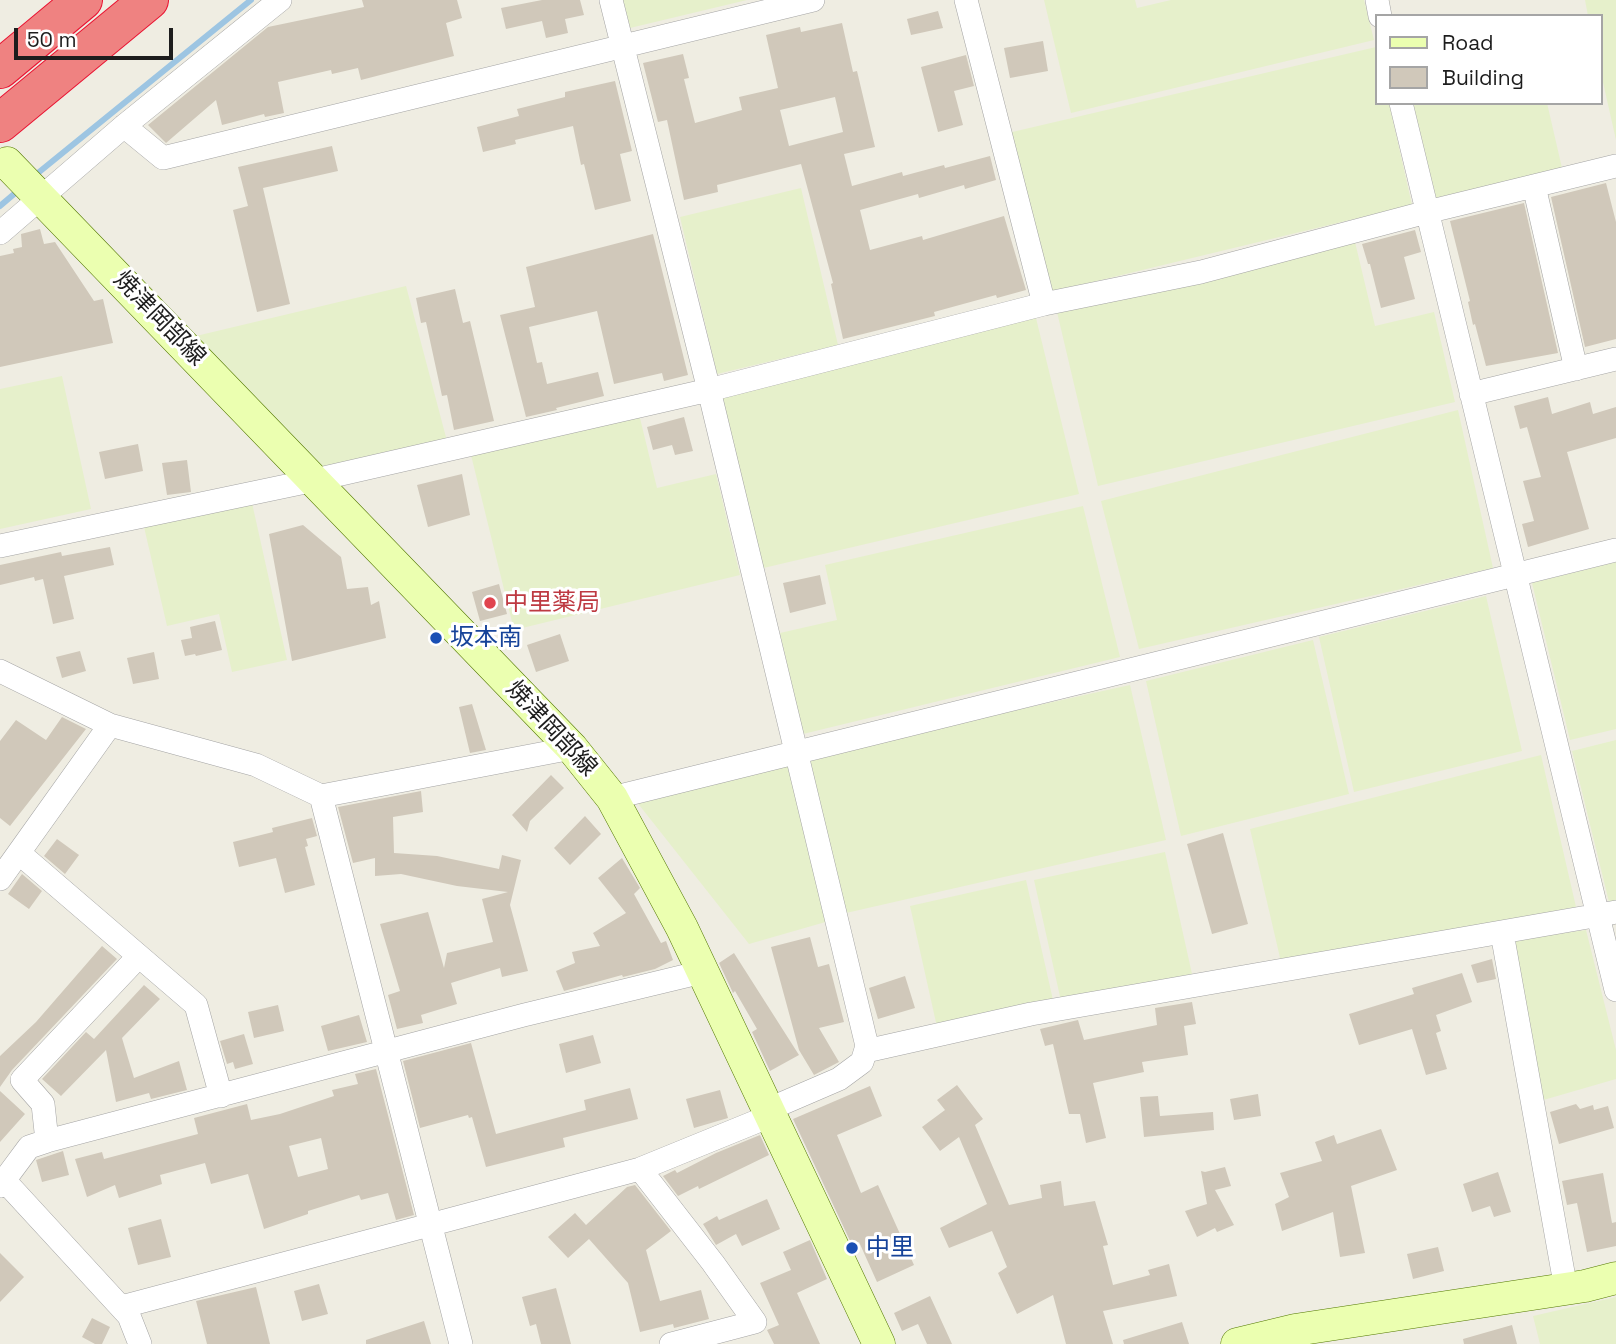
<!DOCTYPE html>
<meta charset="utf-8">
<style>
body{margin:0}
#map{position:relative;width:1616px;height:1344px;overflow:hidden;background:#efede2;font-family:"Space Grotesk",sans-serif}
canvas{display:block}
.legend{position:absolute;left:1375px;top:14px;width:228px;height:91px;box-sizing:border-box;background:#fff;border:2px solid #a5a5a5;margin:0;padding:9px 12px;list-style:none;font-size:21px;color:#1d1d1d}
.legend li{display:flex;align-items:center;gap:14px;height:35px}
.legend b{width:35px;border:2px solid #a5a5a5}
.scale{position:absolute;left:14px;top:28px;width:159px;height:32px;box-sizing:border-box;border:4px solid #1d1d1d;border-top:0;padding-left:9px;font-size:21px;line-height:24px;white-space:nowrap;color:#1d1d1d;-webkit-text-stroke:5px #fff;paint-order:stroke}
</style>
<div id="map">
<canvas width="1616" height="1344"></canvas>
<ul class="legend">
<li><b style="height:9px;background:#ebffb0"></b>Road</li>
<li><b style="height:19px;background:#d0c8ba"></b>Building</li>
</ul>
<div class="scale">50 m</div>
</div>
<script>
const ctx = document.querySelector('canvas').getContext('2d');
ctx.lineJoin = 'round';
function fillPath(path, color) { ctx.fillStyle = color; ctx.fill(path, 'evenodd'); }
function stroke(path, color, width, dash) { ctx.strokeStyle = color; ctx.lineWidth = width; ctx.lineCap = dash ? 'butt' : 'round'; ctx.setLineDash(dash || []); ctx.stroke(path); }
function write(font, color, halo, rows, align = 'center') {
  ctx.font = font + ' "Space Grotesk","Noto Sans JP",sans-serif'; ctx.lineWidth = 6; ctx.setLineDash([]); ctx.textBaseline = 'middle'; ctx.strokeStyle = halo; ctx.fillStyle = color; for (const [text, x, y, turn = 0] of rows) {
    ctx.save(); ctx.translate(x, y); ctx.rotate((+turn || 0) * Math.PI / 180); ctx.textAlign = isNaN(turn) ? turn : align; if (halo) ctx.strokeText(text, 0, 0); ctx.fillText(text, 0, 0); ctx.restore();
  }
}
const farmland = new Path2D(`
 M 623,0 L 747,0 L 630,28 Z
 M 1044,0 L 1135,0 L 1137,8 L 1171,0 L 1364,0 L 1374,40 L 1071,113 Z
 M 1585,0 L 1616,0 L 1616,140 L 1600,69 L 1600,16 L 1588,16 Z
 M 1376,47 L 1376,103 L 1389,103 L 1412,205 L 1047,293 L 1008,133 Z
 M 1413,103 L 1547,103 L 1562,168 L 1436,198 Z
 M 801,188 L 838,345 L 717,374 L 680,217 Z
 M 1355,242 L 1375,326 L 1434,312 L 1455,402 L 1098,486 L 1057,312 Z
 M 406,286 L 447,441 L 326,472 L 196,336 Z
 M 1035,314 L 1079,494 L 755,570 L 715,395 Z
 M 62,376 L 91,509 L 0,529 L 0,389 Z
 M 1458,410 L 1493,568 L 1139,649 L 1101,501 Z
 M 639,414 L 657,488 L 716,474 L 740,575 L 514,630 L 471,455 Z
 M 252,503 L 287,660 L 232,672 L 219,614 L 167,626 L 144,527 Z
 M 1083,506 L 1120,657 L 803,734 L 780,633 L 837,620 L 825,565 Z
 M 1616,562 L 1616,729 L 1570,740 L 1532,583 Z
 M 1486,596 L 1522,751 L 1354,792 L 1319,637 Z
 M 1313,640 L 1349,794 L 1181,836 L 1146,681 Z
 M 1130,685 L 1166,840 L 846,913 L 808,756 Z
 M 1616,740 L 1616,904 L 1610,906 L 1572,751 Z
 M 1541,755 L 1576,907 L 1281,962 L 1250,829 Z
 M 787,764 L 829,921 L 749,944 L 636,801 Z
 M 1165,852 L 1192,974 L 1061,1001 L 1034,880 Z
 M 1026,880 L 1053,1000 L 937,1027 L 910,906 Z
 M 1586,930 L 1616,1050 L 1616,1079 L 1540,1101 L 1512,940 Z
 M 1616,1297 L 1616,1344 L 1540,1344 L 1533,1316 Z`);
const stream = new Path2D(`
 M 33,177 L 251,0
 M 0,206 L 20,189`);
const building = new Path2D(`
 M 362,0 L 457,0 L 462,18 L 446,23 L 454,56 L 361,80 L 358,68 L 332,74 L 331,70 L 278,82 L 284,113 L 265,117 L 264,114 L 222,125 L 216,100 L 166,143 L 148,125 L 268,27 L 364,7 Z
 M 542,0 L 580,0 L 584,15 L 565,19 L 568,33 L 546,38 L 542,21 L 506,29 L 501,8 Z
 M 938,11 L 943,28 L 911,35 L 907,19 Z
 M 842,23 L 853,72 L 857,71 L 875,147 L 844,154 L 852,186 L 902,172 L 903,176 L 944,165 L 945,168 L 990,156 L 996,180 L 965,189 L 964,185 L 919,198 L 918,194 L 860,210 L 870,250 L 922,236 L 923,240 L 1004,216 L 1026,290 L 997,298 L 996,295 L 934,312 L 935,316 L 843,339 L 831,284 L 833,283 L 801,164 L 717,185 L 718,192 L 684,200 L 667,120 L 658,122 L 643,63 L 683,54 L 689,78 L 684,79 L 695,123 L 742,110 L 739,97 L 778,88 L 766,35 L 800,27 L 801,32 ZM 835,97 L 843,132 L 789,146 L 780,110 Z
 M 1043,41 L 1048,71 L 1010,78 L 1004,48 Z
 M 966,55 L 974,86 L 954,91 L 963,125 L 938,132 L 921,67 Z
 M 615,81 L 632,151 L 620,154 L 631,201 L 595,210 L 584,164 L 581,165 L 573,126 L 515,140 L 516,144 L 483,152 L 477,127 L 519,116 L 517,109 L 565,97 L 565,92 Z
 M 332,146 L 338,171 L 263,188 L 290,304 L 257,312 L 233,210 L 248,206 L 238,167 Z
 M 1606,183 L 1616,222 L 1616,339 L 1585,347 L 1551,197 Z
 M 1524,203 L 1558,353 L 1486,366 L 1475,324 L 1473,325 L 1468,302 L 1470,301 L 1450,221 Z
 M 40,229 L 44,244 L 55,242 L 94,301 L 103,299 L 113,343 L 0,367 L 0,256 L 14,253 L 13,249 L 22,247 L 21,234 Z
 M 1415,230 L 1421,252 L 1404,257 L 1415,299 L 1381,308 L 1370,264 L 1368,264 L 1362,244 Z
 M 653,234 L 688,375 L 664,381 L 662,373 L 614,384 L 597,311 L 529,327 L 537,363 L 542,362 L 547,384 L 598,372 L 604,396 L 556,408 L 557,410 L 526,417 L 500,315 L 535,307 L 526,267 Z
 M 455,289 L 463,323 L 470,321 L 494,421 L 454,430 L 447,395 L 442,396 L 426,322 L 421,323 L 416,298 Z
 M 1548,397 L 1552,414 L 1590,402 L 1593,414 L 1616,407 L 1616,438 L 1567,452 L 1589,529 L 1528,547 L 1522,524 L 1534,521 L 1523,481 L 1541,477 L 1527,427 L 1520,429 L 1514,406 Z
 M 684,417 L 693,451 L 675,455 L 672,445 L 653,450 L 647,427 Z
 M 138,444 L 143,471 L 105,479 L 99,452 Z
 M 187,460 L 191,492 L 167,495 L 162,463 Z
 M 462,474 L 470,515 L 428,527 L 417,485 Z
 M 303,525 L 341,557 L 347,589 L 368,587 L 371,605 L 379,601 L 386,638 L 292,661 L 269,534 Z
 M 110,547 L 114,565 L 64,576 L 74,619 L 53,624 L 43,579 L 35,581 L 34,577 L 0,585 L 0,565 L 61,552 L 62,556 Z
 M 820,575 L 826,604 L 790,613 L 783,583 Z
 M 499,584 L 507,614 L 480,621 L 472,592 Z
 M 215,621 L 222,650 L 196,656 L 195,654 L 185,656 L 181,640 L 192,638 L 190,627 Z
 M 560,634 L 569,661 L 536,672 L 527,645 Z
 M 80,651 L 86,671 L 62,678 L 56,657 Z
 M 154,652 L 159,679 L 133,684 L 127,658 Z
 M 472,704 L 486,750 L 470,753 L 459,707 Z
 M 62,717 L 86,729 L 10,826 L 0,818 L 0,741 L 16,720 L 46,740 Z
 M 551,775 L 564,788 L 530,821 L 527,832 L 512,815 Z
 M 421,791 L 423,812 L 393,817 L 394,853 L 437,856 L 499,869 L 502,855 L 521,860 L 510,905 L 528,971 L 502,977 L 500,968 L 451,983 L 457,1004 L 421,1015 L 423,1023 L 397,1029 L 388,995 L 400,991 L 380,924 L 428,912 L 444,968 L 447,953 L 493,942 L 482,899 L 508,892 L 457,886 L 401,874 L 375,876 L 375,858 L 353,863 L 338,807 Z
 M 585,816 L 601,834 L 570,865 L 554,848 Z
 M 312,818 L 317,836 L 306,839 L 308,846 L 305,847 L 315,885 L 285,893 L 276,858 L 239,867 L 233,842 L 273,832 L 272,828 Z
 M 1223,833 L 1248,924 L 1212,934 L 1187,844 Z
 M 57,839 L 79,855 L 65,874 L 44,856 Z
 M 622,858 L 640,888 L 634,894 L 661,943 L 666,941 L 673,960 L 655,969 L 623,977 L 622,975 L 564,991 L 556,971 L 575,963 L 572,952 L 600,946 L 593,933 L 626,913 L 598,878 Z
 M 22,874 L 42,891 L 29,909 L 8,894 Z
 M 810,937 L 818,967 L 829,964 L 844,1022 L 819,1028 L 839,1062 L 814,1075 L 799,1050 L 771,947 Z
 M 102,946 L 117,959 L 12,1070 L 0,1087 L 0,1056 L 36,1022 Z
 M 734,953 L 799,1055 L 770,1071 L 752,1032 L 757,1029 L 735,991 L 733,993 L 719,963 Z
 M 1492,959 L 1496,979 L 1477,983 L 1471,965 Z
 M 1462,973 L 1472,1002 L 1436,1015 L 1441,1031 L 1436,1033 L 1447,1069 L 1426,1075 L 1412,1029 L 1359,1045 L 1349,1014 L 1414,994 L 1412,988 Z
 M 905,976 L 915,1008 L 878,1019 L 869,988 Z
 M 144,985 L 160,999 L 122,1038 L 134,1078 L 179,1061 L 187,1090 L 151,1099 L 149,1093 L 116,1102 L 106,1050 L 61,1096 L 42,1079 L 86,1032 L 94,1039 Z
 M 1192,1002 L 1196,1024 L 1184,1026 L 1188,1055 L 1142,1062 L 1144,1072 L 1093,1083 L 1106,1138 L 1086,1143 L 1080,1114 L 1069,1114 L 1053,1044 L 1045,1046 L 1040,1029 L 1078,1020 L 1084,1040 L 1157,1025 L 1155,1008 Z
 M 278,1005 L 284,1031 L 254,1038 L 248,1012 Z
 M 359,1015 L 367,1042 L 328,1051 L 321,1026 Z
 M 244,1034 L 253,1064 L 235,1069 L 233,1062 L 227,1064 L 220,1041 Z
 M 593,1035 L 601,1063 L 566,1073 L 559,1044 Z
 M 471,1043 L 496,1134 L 586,1110 L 584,1100 L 630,1088 L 638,1119 L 563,1138 L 565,1147 L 486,1167 L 472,1117 L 469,1118 L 468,1115 L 420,1128 L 403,1061 Z
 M 376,1069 L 414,1215 L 396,1220 L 388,1193 L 361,1200 L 359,1195 L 308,1211 L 308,1214 L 264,1229 L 248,1174 L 211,1184 L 205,1163 L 160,1175 L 162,1184 L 119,1198 L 115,1185 L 87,1197 L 75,1159 L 102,1152 L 104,1159 L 198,1134 L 194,1118 L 247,1104 L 251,1120 L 280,1114 L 334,1096 L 332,1090 L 358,1084 L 355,1074 ZM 321,1138 L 328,1169 L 298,1177 L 289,1146 Z
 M 957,1085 L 983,1119 L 975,1125 L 1009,1205 L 1042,1198 L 1040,1185 L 1061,1181 L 1064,1206 L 1095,1201 L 1108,1245 L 1103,1246 L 1113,1285 L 1150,1275 L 1148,1270 L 1169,1264 L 1177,1296 L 1103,1311 L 1113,1344 L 1066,1344 L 1053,1295 L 1017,1314 L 998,1273 L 1007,1267 L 992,1231 L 949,1248 L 940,1228 L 987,1204 L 959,1137 L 940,1151 L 922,1127 L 945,1110 L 937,1100 Z
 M 870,1086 L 882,1116 L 837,1135 L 861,1193 L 878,1185 L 914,1265 L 877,1282 L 859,1242 L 852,1245 L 793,1119 Z
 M 720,1090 L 728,1118 L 694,1128 L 686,1099 Z
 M 0,1091 L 25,1114 L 0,1142 Z
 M 1258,1094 L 1261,1116 L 1234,1120 L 1230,1099 Z
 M 1158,1096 L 1160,1116 L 1213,1112 L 1214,1130 L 1144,1137 L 1140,1097 Z
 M 1576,1104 L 1580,1109 L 1593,1105 L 1594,1110 L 1608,1106 L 1614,1128 L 1559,1144 L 1550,1112 Z
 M 1381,1129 L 1397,1170 L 1351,1186 L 1365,1253 L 1340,1257 L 1333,1212 L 1282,1231 L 1275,1204 L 1289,1197 L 1280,1173 L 1322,1161 L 1315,1142 L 1334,1135 L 1337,1144 Z
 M 760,1135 L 769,1155 L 699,1189 L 698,1186 L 678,1196 L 663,1176 L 675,1170 L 677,1173 L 716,1153 Z
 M 63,1151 L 69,1175 L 42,1182 L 36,1160 Z
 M 1225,1167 L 1231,1186 L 1215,1190 L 1234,1225 L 1217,1232 L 1215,1228 L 1197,1237 L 1185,1211 L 1207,1204 L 1201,1171 L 1205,1172 Z
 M 1498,1172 L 1511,1212 L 1494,1217 L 1490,1206 L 1472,1212 L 1463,1184 Z
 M 1603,1173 L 1612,1223 L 1616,1222 L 1616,1246 L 1587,1252 L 1577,1203 L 1567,1205 L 1562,1181 Z
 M 635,1185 L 671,1231 L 646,1250 L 660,1301 L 701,1290 L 709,1319 L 674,1328 L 673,1324 L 640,1332 L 628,1283 L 589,1239 L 568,1258 L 548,1237 L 575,1213 L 586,1225 L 627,1187 Z
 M 767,1199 L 780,1229 L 742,1246 L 736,1234 L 716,1245 L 703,1224 L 717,1216 L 719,1220 Z
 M 161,1219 L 171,1257 L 138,1265 L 128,1228 Z
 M 810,1240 L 827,1279 L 797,1293 L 820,1344 L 774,1344 L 767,1330 L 779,1325 L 760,1283 L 791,1270 L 783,1252 Z
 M 1438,1247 L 1444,1271 L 1413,1279 L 1407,1254 Z
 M 0,1253 L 24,1277 L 0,1302 Z
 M 319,1284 L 328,1314 L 302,1321 L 294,1291 Z
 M 256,1287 L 270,1344 L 207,1344 L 196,1301 Z
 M 556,1288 L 571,1344 L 541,1344 L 536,1324 L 530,1326 L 522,1297 Z
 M 930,1296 L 952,1344 L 927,1344 L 918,1324 L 902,1331 L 894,1313 Z
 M 92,1318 L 110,1327 L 102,1344 L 95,1344 L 82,1337 Z
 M 424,1321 L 431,1344 L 366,1344 L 366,1340 Z
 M 1182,1322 L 1189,1344 L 1124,1344 L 1123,1340 Z
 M 1512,1325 L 1517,1344 L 1464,1344 L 1463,1339 Z`);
const street = new Path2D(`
 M 611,0 L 709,390 L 867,1046 L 862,1062 L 839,1079 L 767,1110
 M 966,0 L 1044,304
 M 1377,0 L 1380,16
 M 1401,103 L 1616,990
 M 124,126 L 163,158 L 813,0
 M 1534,186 L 1576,369
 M 0,233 L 124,126 L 280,0
 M 1471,394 L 1616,359
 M 0,546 L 315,480 L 709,390 L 1044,304 L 1201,272 L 1427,212 L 1616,166
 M 0,671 L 110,725 L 256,765 L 321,796 L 572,748
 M 321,796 L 461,1344
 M 612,798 L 1616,550
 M 19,853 L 196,1005 L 221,1096
 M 0,879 L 110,725
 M 1502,933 L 1566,1289
 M 866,1051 L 1031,1014 L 1616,912
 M 47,1141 L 43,1104 L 22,1080 L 138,957
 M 640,1169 L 713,1263 L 755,1322 L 671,1344
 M 4,1180 L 129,1316 L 140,1344
 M 0,1186 L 29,1147 L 47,1141 L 524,1015 L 702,972
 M 121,1307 L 640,1169 L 770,1116`);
const secondary = new Path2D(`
 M 7,163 L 572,748 L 612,798 L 682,928 L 879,1344
 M 1237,1344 L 1295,1330 L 1585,1286 L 1616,1278`);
const highway = new Path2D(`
 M 0,69 L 83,0
 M 0,123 L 149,0`);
const markers = [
 [490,603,7,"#e0444e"],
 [436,638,7,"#1a4fb4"],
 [852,1248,7,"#1a4fb4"]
];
const streetNames = [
 ["焼津岡部線",159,319,46],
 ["焼津岡部線",551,729,47]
];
const healthNames = [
 ["中里薬局",504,603]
];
const transitNames = [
 ["坂本南",450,638],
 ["中里",866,1248]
];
fillPath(farmland, '#e6f0cb');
stroke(stream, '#9dc5e2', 6);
fillPath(building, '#d0c8ba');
stroke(street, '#a4a4a4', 24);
stroke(secondary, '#537800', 33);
stroke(highway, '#e91332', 40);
stroke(street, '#fff', 23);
stroke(secondary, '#ebffb0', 32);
stroke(highway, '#ef8281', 38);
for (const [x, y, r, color] of markers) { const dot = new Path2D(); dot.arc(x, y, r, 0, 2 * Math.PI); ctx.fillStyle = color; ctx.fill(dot); stroke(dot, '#fff', 2.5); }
write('24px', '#1d1d1d', '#fff', streetNames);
write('24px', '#be3a42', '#fff', healthNames, 'left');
write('24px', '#164399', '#fff', transitNames, 'left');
</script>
